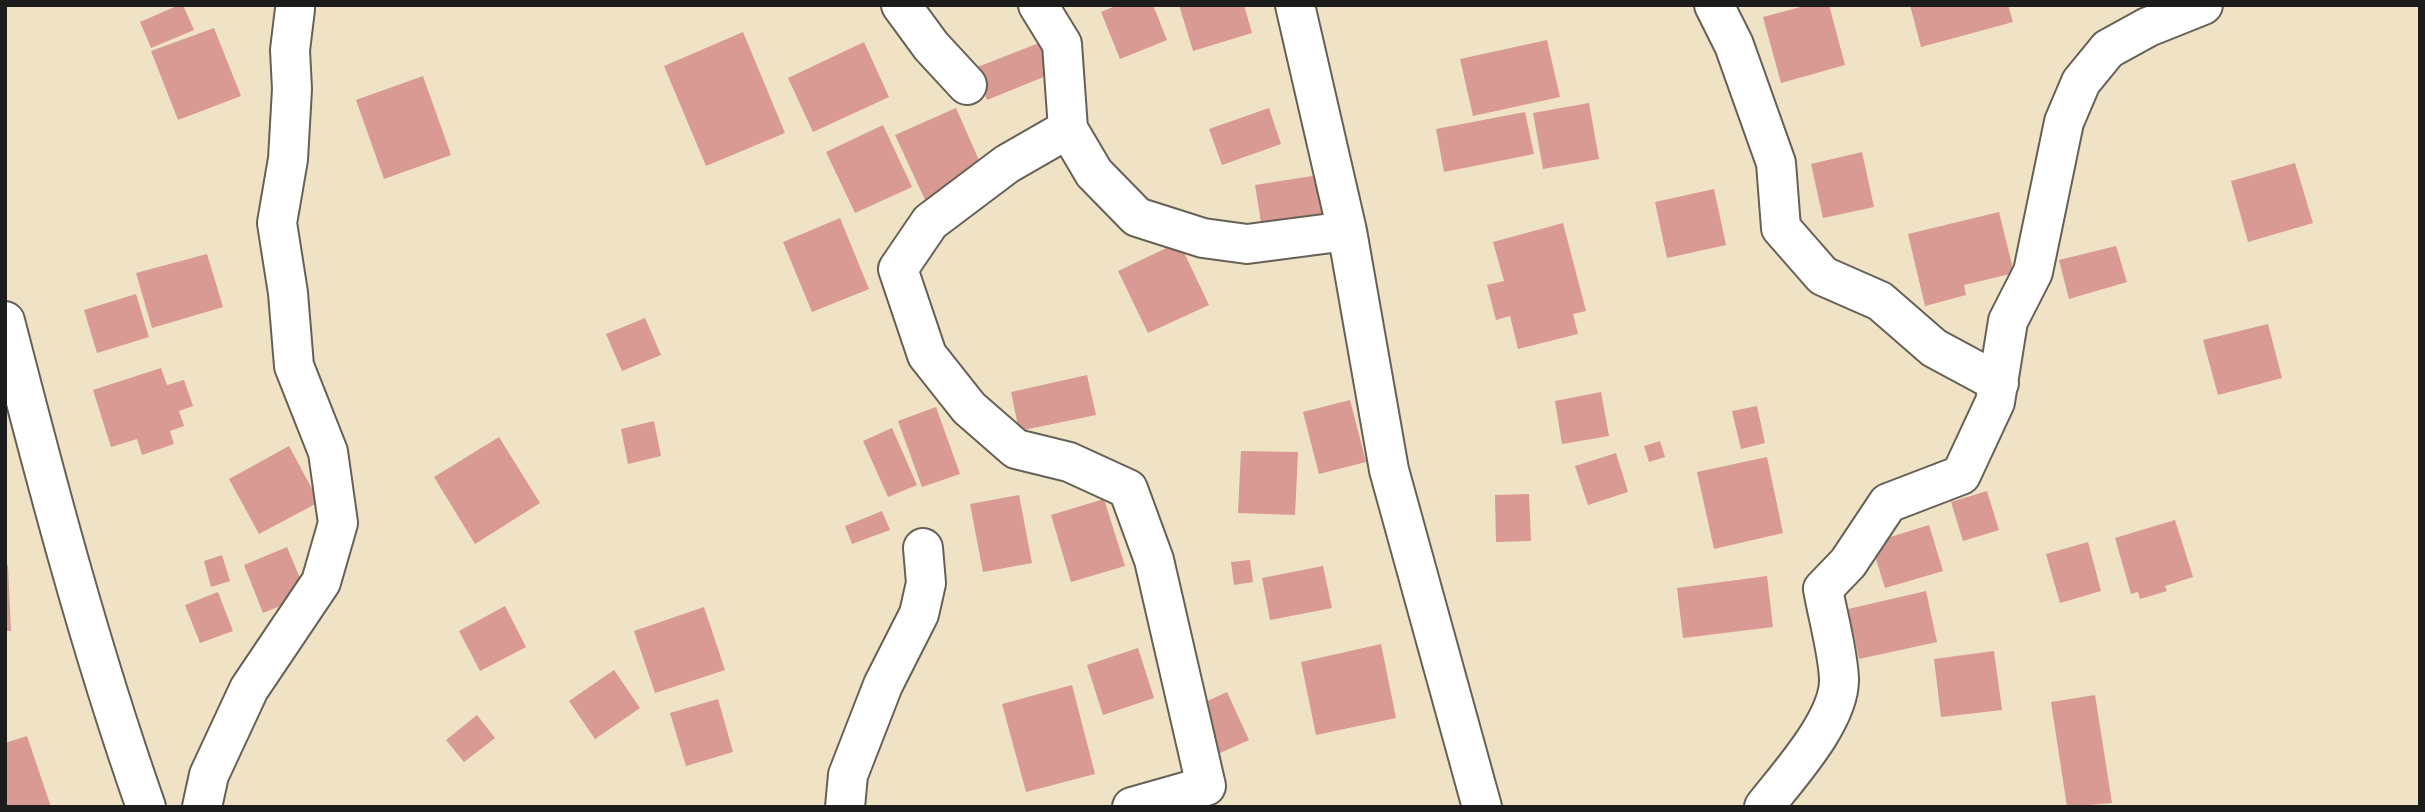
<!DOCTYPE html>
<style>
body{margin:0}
#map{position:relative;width:2425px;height:812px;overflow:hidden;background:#f0e2c5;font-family:Mynerve,sans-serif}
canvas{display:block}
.frame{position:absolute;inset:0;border:7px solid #1c1c1c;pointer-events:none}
</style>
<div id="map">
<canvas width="2425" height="812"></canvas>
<div class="frame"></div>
</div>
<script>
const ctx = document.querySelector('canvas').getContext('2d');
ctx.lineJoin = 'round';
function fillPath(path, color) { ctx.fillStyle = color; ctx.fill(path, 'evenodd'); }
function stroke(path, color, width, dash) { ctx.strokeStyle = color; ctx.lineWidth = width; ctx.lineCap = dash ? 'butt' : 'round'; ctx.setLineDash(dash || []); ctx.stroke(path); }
const building = new Path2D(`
 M 179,5 L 183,5 L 194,30 L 151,48 L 140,22 Z
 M 1118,5 L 1153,5 L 1167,40 L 1120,59 L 1101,12 Z
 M 1179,5 L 1244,5 L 1252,33 L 1193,51 Z
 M 1808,5 L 1829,5 L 1845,65 L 1781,83 L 1763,17 Z
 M 1910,5 L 2008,5 L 2013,22 L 1921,47 Z
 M 214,28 L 241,96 L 178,120 L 151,51 Z
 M 743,32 L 785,133 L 706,166 L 664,66 Z
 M 1547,40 L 1560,97 L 1473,116 L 1460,59 Z
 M 1044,41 L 1056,72 L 987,100 L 975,68 Z
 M 864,42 L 889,97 L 813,132 L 788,78 Z
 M 423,76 L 451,155 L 384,179 L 356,100 Z
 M 1589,103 L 1599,159 L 1543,169 L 1533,113 Z
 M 956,108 L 986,176 L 926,202 L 895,135 Z
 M 1269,108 L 1281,144 L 1222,165 L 1209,129 Z
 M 1525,112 L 1534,154 L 1444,172 L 1436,129 Z
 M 883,125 L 912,187 L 855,213 L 826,152 Z
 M 1862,152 L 1874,207 L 1823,218 L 1811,164 Z
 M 2295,163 L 2313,223 L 2248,242 L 2231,181 Z
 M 1325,174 L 1331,219 L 1262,229 L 1255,185 Z
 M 1714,189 L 1726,245 L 1667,258 L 1655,202 Z
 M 1999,212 L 2014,273 L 1964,285 L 1966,295 L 1925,306 L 1908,234 Z
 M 840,218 L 869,289 L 812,312 L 783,242 Z
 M 1563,223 L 1586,311 L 1573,314 L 1578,334 L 1518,349 L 1510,316 L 1496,320 L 1487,285 L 1504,281 L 1493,242 Z
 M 1179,242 L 1209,305 L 1148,333 L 1118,271 Z
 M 2116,246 L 2127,282 L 2069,299 L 2059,260 Z
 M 207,254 L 223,307 L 152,328 L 136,273 Z
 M 136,294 L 149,337 L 97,353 L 84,310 Z
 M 645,318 L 661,355 L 622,371 L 606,334 Z
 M 2268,324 L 2282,378 L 2218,395 L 2203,340 Z
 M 161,368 L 167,385 L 184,380 L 193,406 L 179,411 L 184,426 L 170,431 L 174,444 L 142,455 L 137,439 L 111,447 L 93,390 Z
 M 1087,375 L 1096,415 L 1019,431 L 1011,392 Z
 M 1601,392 L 1609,436 L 1562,444 L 1555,401 Z
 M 1350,400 L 1366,462 L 1319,474 L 1303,412 Z
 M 1757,406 L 1765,443 L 1741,449 L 1732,411 Z
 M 936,407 L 960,474 L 922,487 L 898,421 Z
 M 654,421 L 661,456 L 628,464 L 621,429 Z
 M 892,428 L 917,485 L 888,497 L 863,441 Z
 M 499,437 L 540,503 L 475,544 L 434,477 Z
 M 1660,441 L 1665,457 L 1649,462 L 1644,446 Z
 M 289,446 L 319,502 L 259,534 L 229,479 Z
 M 1241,451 L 1298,452 L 1295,515 L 1238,513 Z
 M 1616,453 L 1628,492 L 1588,505 L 1575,466 Z
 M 1767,457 L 1783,533 L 1714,549 L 1697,472 Z
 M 1987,491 L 1999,530 L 1963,541 L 1951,502 Z
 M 1529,494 L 1531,541 L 1496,542 L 1495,495 Z
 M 1019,495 L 1032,563 L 983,572 L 970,504 Z
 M 1104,499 L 1125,566 L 1071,582 L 1051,515 Z
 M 882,511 L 890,530 L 852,544 L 845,526 Z
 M 2175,520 L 2193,577 L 2165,586 L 2167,591 L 2140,599 L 2138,592 L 2131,594 L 2115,538 Z
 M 1929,525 L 1943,571 L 1885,588 L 1871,543 Z
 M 2088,542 L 2101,591 L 2060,603 L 2046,554 Z
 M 287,547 L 307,595 L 263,613 L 244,565 Z
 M 222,555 L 230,581 L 211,587 L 204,561 Z
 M 1250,560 L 1253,582 L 1234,585 L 1231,562 Z
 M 5,565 L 8,565 L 11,631 L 5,631 Z
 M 1323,566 L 1332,608 L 1270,620 L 1262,578 Z
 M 1767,576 L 1773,627 L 1683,638 L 1677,588 Z
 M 1926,591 L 1937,642 L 1859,659 L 1848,609 Z
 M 218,592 L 233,631 L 200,643 L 185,605 Z
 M 505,606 L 526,647 L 480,671 L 459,631 Z
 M 704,607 L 725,670 L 655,693 L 634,631 Z
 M 1381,644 L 1396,718 L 1316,735 L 1301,662 Z
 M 1138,648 L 1154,698 L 1103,715 L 1087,665 Z
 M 1994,651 L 2002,710 L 1941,717 L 1934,659 Z
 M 614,670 L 640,708 L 595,739 L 569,701 Z
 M 1072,685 L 1095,774 L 1026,792 L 1002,704 Z
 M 1227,692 L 1249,740 L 1211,757 L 1190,709 Z
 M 2095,695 L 2112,803 L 2067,807 L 2051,702 Z
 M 718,699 L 733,752 L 686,766 L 670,713 Z
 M 477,715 L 495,738 L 464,762 L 446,740 Z
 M 27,736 L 51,807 L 5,807 L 5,743 Z`);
const minor = new Path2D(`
 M 901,5 L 931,46 L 967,85
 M 1038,5 L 1062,44 L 1068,129 L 1094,173 L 1137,217 L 1203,238 L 1247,244 L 1347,231
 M 1295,5 L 1347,231 L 1389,470 L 1482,807
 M 1714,5 L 1734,45 L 1776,163 L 1781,228 L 1823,276 L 1880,301 L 1934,348 L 1999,383
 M 1068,129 L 1007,164 L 930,222 L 898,269 L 927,355 L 969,408 L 1016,449 L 1069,462 L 1128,489 L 1154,560 L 1206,786 L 1132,807
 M 5,321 C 47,484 90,648 146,807
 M 202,807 L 209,775 L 249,689 L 321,582 L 338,523 L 328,452 L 294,366 L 288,293 L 277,223 L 288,159 L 292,89 L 290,50 L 295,9
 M 845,807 L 848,775 L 883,685 L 919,614 L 926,583 L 923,548
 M 1764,807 C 1788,776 1840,720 1839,679 C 1838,652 1828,617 1823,589 L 1848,563 L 1888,503 L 1961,475 L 1995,402 L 2008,321 L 2033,272 L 2064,122 L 2081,82 L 2108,49 L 2148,27 L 2203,5`);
fillPath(building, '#d89a93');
stroke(minor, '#666157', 42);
stroke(minor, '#fff', 38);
</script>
